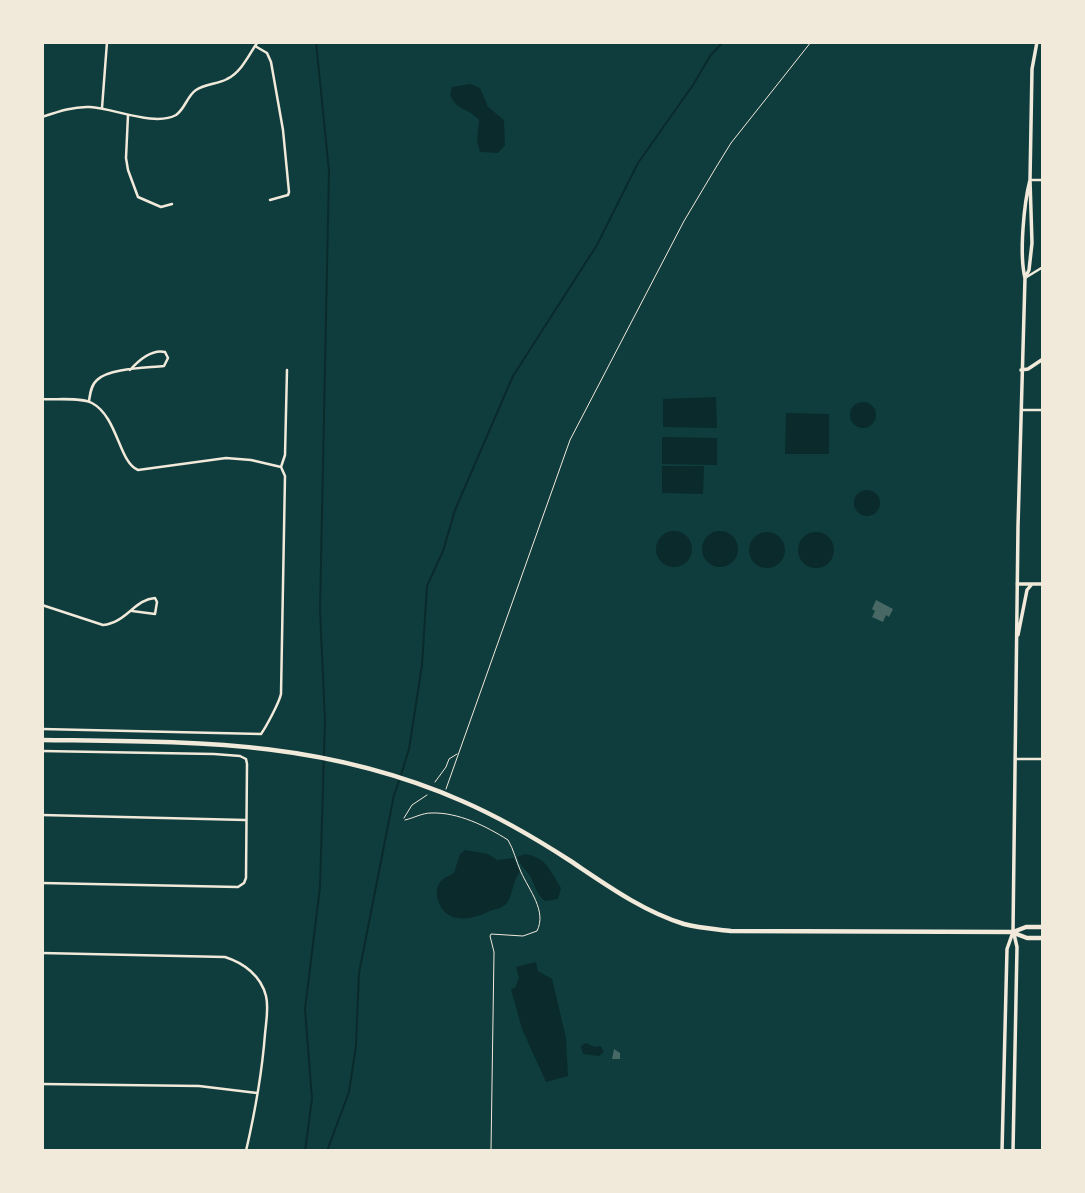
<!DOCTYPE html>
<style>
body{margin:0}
#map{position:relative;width:1085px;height:1193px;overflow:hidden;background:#0f3d3e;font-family:"Space Grotesk",sans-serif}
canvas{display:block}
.frame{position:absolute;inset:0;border:44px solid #f1e9da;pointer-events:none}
</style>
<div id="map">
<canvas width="1085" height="1193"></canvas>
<div class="frame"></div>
</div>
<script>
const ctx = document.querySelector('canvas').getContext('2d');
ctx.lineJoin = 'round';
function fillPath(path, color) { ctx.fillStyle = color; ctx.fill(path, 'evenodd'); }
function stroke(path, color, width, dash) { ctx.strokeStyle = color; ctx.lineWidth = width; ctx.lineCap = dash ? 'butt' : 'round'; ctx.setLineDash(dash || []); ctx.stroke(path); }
const water = new Path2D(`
 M 470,84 L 480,88 L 488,107 L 504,120 L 505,145 L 498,153 L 480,152 L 477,141 L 479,120 C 469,108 458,112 450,95 L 452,87 Z
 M 716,397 L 717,428 L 663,427 L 663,399 Z
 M850 415a13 13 0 1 1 26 0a13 13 0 1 1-26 0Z
 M 786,413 L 829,414 L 829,454 L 785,454 Z
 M 662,437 L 717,438 L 717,465 L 662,464 Z
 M 662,466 L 704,466 L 703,494 L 662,493 Z
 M854 503a13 13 0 1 1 26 0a13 13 0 1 1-26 0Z
 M656 549a18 18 0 1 1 36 0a18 18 0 1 1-36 0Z
 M702 549a18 18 0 1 1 36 0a18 18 0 1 1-36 0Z
 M798 550a18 18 0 1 1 36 0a18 18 0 1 1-36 0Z
 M749 550a18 18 0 1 1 36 0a18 18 0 1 1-36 0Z
 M 465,850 L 488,854 L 497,860 L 514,858 L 520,872 C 512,880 513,899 505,905 C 500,909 495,909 490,911 C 479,916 467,921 453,917 C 440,913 431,892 441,881 C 444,877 450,876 454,873 L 460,854 Z
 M 525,854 C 547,857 551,873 561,888 L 558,899 L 545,901 C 536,894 535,885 530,876 C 525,869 521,866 517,857 Z
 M 536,962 L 538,971 L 552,979 L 566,1038 L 568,1076 L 546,1082 L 522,1029 L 511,989 L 515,988 L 519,978 L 516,967 Z
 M 586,1043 L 594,1047 L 601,1046 L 604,1052 L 599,1056 L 583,1054 L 581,1046 Z`);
const stream = new Path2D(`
 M 401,775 L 409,749 L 422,665 L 427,586 L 443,551 L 455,510 L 513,376 L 597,245 L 638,163 L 693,85 L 710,56 L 723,42
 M 305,1151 L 312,1099 L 305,1009 L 320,887 L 325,720 L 320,610 L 329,171 L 316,42
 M 327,1151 L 349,1092 L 356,1046 L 359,973 L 394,795 L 399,781`);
const building = new Path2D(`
 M 876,600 L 893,609 L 889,617 L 886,615 L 883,622 L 872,617 L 875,611 L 872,609 Z
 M 614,1049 L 620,1053 L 620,1059 L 612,1059 Z`);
const path = new Path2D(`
 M 435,782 L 446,767 L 449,759 L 457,754
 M 446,789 L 570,440 L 684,221 L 715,169 L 731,143 L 811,42
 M 404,818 L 412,805 L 427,795
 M 405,820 C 414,818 422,813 431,813 C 458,812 486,826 508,840 C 514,850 516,861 521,872 C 529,890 547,911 537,931 L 523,936 L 491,934 L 490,936 L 494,952 L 491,1151`);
const minor = new Path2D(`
 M 258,42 L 255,46 L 267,53 L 271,62 L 283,130 L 289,192 L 288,195 L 270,200
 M 102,108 L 107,42
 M 128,115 L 126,158 L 128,170 L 138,197 L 161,207 L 172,204
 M 42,117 C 57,112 74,106 90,107 C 113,108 155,127 176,115 C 185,109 187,96 196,90 C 205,84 218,84 227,79 C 240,73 248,57 255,46
 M 1030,180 L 1043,180
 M 1025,278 L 1043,267
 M 42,399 C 55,400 82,397 92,403 C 118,417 119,463 138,470 L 226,458 L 251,460 L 281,467
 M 89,401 C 90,394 91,385 97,380 C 109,368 147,368 164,366 L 168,358 L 165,352 C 152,349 139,360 130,370
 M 1022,410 L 1043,410
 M 42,605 L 103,625 C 126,623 135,599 155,598 L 157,602 L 155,614 L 132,611
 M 42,729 L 261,734 C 266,727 279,703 281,694 L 285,476 L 281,467 L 285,455 L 287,370
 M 42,751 L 214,754 L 240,756 L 246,759 L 247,764 L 246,878 L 244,883 L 238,887 L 42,883
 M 1015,759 L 1043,759
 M 42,815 L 245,820
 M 42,953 L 225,957 C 244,963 261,976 266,996 C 269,1008 266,1022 265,1034 C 262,1073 255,1112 246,1151
 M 42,1084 L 199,1086 L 257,1093`);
const tertiary = new Path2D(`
 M 1026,276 L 1029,270 L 1032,243 L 1030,180 L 1032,69 L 1037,42
 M 1021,370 L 1028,369 L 1043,359
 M 1017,584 L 1043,584
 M 1018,635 L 1027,590 L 1032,584
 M 1013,932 L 1018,526 L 1025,278 C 1019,254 1024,203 1030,180`);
const secondary = new Path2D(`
 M 1002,1151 L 1007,949 L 1013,932
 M 1013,1151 L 1017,947 L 1014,934`);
const primary = new Path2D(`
 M 42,740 C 193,742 320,739 462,801 C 499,817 535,838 569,860 C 605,884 642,911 684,924 C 699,928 715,929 731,931 L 1013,932 L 1026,927 L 1043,927
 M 1014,933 L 1027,938 L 1043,938`);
fillPath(water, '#0a2a2b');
stroke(stream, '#0a2a2b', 2);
fillPath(building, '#486865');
stroke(path, '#f1e9da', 1);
stroke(minor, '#f1e9da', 2.5);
stroke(tertiary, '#f1e9da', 3.5);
stroke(secondary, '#f1e9da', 3.5);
stroke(primary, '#f1e9da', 4.5);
</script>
